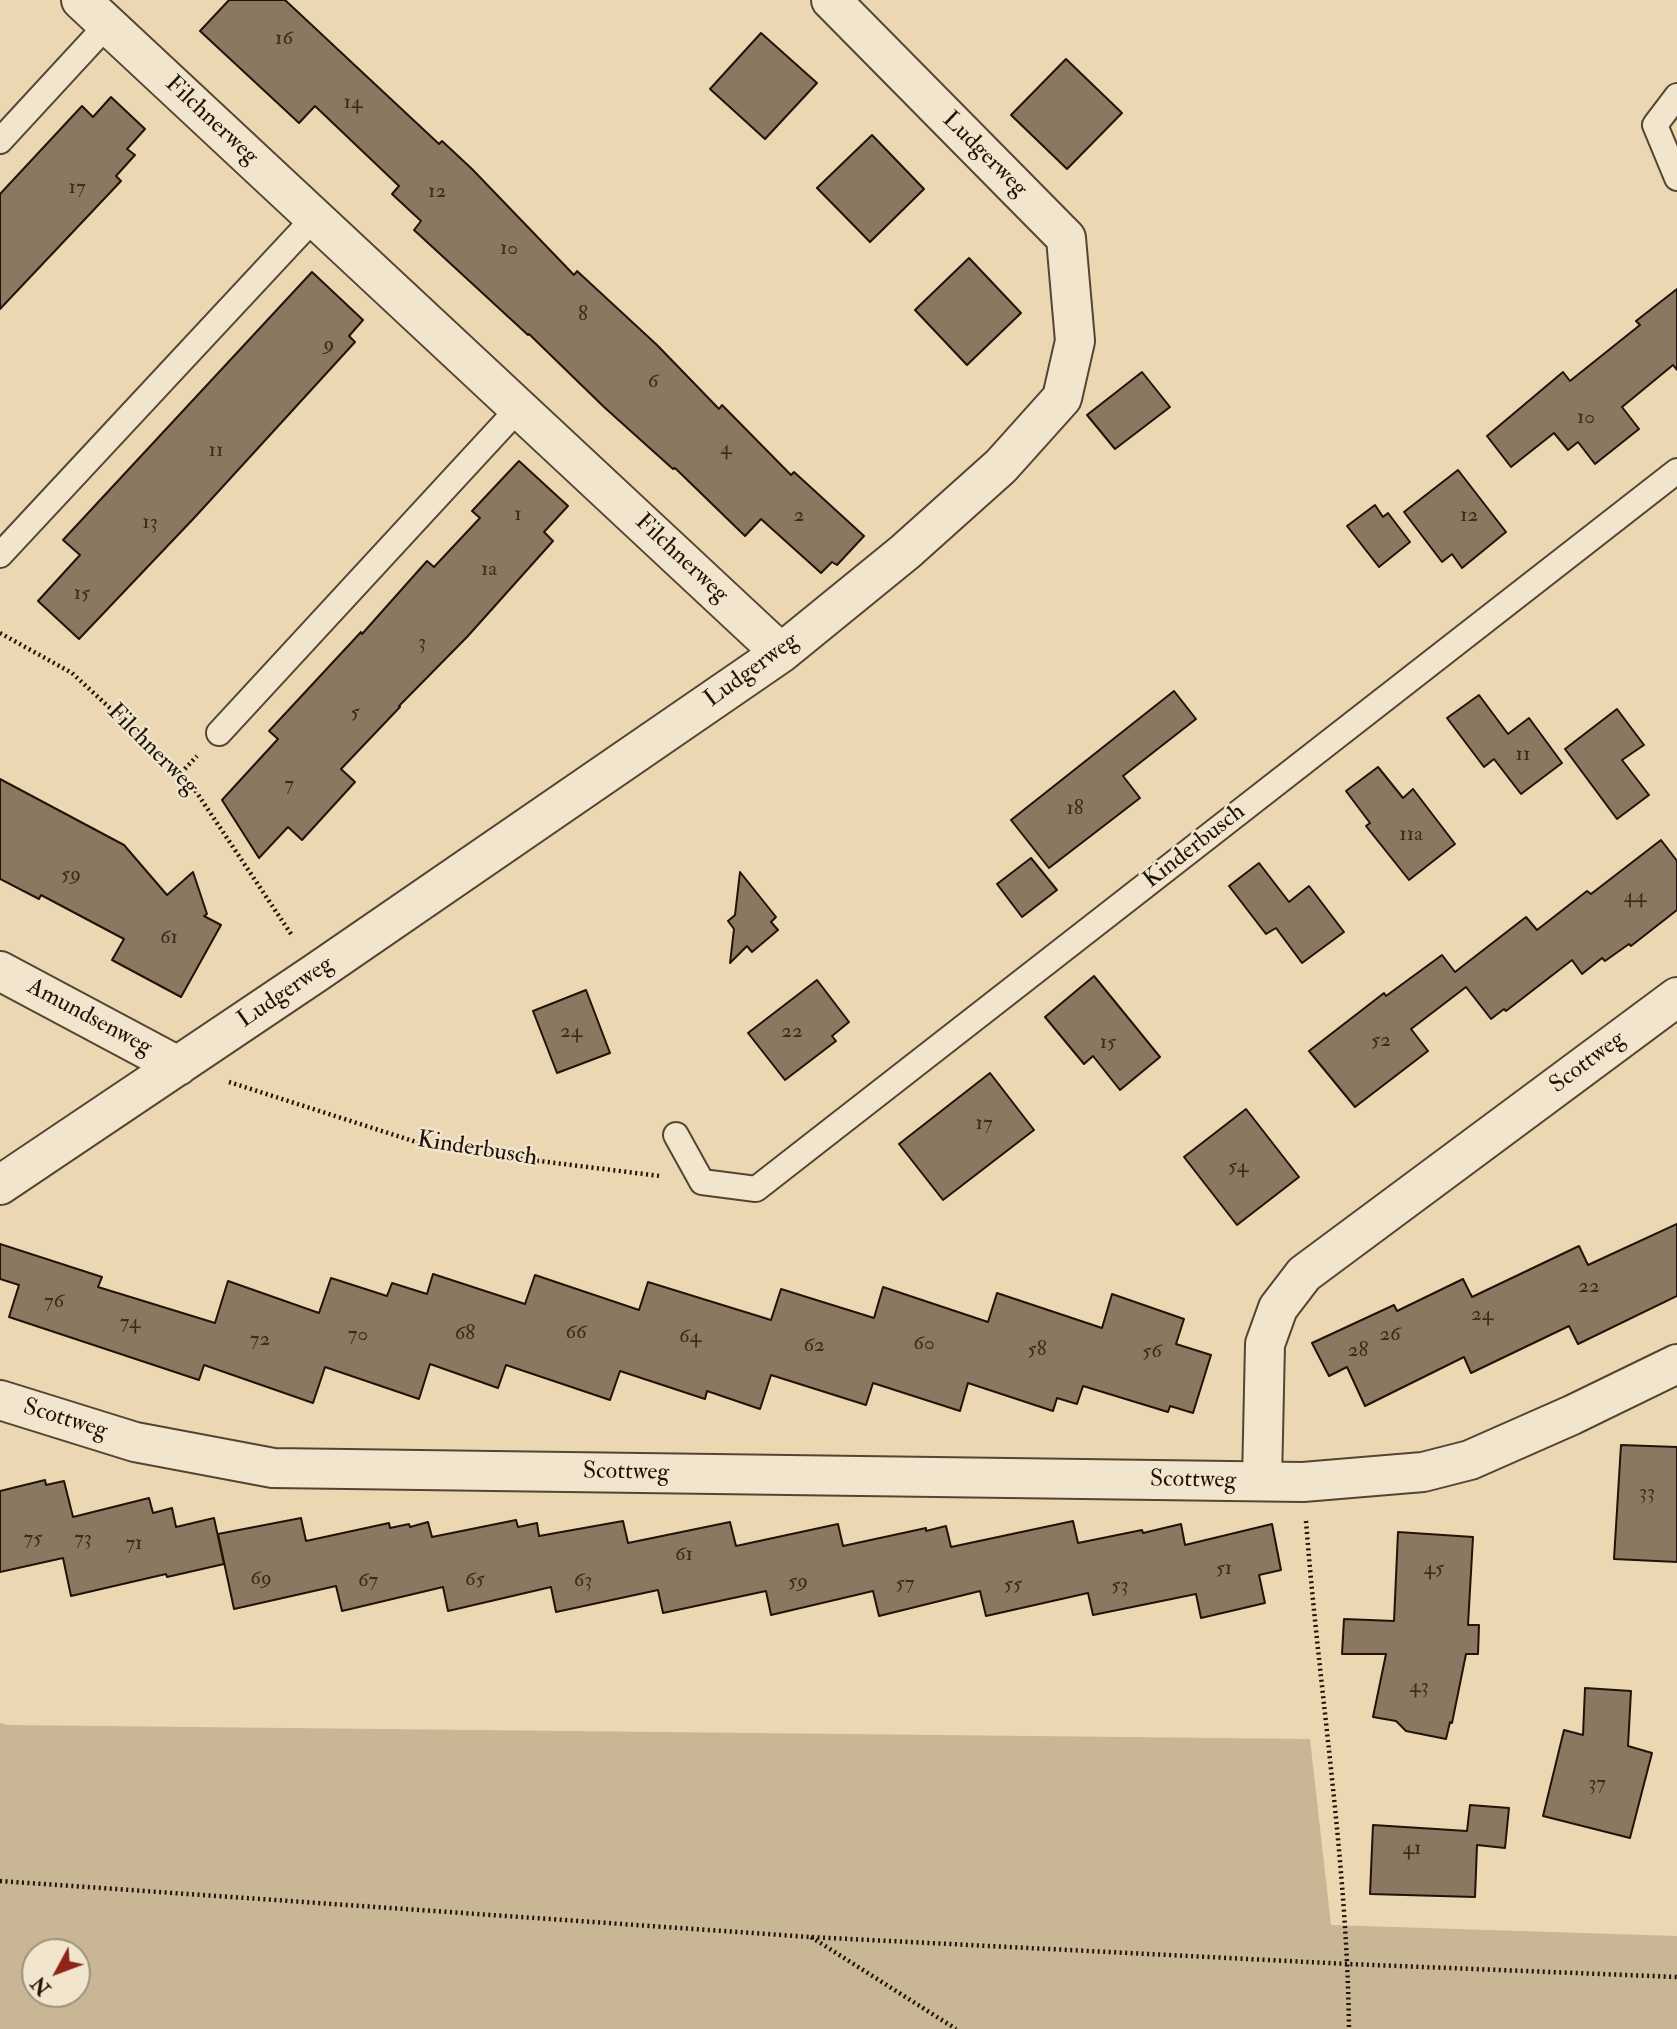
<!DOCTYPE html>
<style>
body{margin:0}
#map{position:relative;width:1677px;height:2029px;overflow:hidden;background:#ebd7b2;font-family:"IM FELL Double Pica",serif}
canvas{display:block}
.north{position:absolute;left:21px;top:1938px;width:70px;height:70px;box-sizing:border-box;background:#f2e5cd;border:2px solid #9e917e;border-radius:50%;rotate:229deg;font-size:19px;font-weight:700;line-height:28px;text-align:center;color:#211308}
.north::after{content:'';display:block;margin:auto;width:24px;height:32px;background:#8f2418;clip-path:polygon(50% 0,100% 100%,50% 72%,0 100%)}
</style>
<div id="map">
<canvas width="1677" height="2029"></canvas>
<div class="north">N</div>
</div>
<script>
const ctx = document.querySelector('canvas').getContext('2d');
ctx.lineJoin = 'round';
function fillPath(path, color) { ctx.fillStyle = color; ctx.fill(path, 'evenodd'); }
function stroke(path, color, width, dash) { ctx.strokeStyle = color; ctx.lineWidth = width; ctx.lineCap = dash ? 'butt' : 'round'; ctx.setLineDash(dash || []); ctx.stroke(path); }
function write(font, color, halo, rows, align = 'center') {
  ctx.font = font + ' "IM FELL Double Pica",serif'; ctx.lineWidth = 5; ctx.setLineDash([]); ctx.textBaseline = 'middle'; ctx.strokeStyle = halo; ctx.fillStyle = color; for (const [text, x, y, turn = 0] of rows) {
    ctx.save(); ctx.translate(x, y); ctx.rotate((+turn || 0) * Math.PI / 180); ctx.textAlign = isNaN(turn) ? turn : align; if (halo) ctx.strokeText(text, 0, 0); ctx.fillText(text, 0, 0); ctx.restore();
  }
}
const green = new Path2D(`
 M 0,1723 L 9,1725 L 1310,1739 L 1331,1925 L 1677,1936 L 1677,2029 L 0,2029 ZM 35,1952 L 77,1952 L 77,1994 L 35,1994 Z`);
const building = new Path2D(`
 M 229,0 L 285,0 L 439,144 L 442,141 L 472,169 L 574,275 L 577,271 L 657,345 L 719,409 L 722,405 L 791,475 L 794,472 L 864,536 L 837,565 L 832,562 L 821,573 L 761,519 L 745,536 L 675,468 L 673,469 L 604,407 L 529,334 L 528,335 L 414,230 L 421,221 L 392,194 L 399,186 L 315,106 L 299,123 L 200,31 Z
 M 761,33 L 817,83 L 765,139 L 710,89 Z
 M 1066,59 L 1122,113 L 1067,169 L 1011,115 Z
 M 111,97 L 145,129 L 127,149 L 135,155 L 116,176 L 121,181 L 0,309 L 0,194 L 82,106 L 93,117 Z
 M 872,135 L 924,189 L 870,242 L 817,188 Z
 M 969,258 L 1021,313 L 967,365 L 915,310 Z
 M 312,272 L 363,320 L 349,336 L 355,342 L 195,517 L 79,639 L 38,601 L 80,555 L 63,540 Z
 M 1677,289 L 1677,370 L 1673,365 L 1622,407 L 1639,429 L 1595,464 L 1578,442 L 1568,450 L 1554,433 L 1511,467 L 1487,436 L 1563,372 L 1570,381 L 1640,325 L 1636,321 Z
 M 1142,372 L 1170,407 L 1115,449 L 1087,415 Z
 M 519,461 L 568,506 L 544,532 L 553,541 L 467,637 L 399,706 L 400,707 L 341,769 L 355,782 L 302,840 L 288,827 L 259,858 L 222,800 L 278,739 L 269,731 L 361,632 L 362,634 L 427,561 L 434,567 L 480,518 L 472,511 Z
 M 1458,470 L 1506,532 L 1462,568 L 1452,554 L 1442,562 L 1404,512 Z
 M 1375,505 L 1383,517 L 1388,513 L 1410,542 L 1379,567 L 1347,526 Z
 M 1174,691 L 1196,719 L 1123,776 L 1140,798 L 1049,868 L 1011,820 Z
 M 1479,695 L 1508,734 L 1529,718 L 1562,763 L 1521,794 L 1494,759 L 1484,767 L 1447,718 Z
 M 1617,709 L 1644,745 L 1622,760 L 1649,795 L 1617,819 L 1565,749 Z
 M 1378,767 L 1403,798 L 1413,789 L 1455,844 L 1409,880 L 1366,826 L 1370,823 L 1346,791 Z
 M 0,779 L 124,845 L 167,895 L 193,872 L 207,914 L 204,916 L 221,925 L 181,997 L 112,960 L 124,939 L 41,895 L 39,899 L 0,879 Z
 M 1661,840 L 1677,861 L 1677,910 L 1631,946 L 1629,944 L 1605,961 L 1602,958 L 1582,974 L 1572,960 L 1506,1011 L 1504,1009 L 1491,1019 L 1466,987 L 1411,1029 L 1428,1051 L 1355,1107 L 1309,1051 L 1384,993 L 1386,996 L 1442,955 L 1455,972 L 1526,917 L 1537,930 L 1587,891 L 1591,894 Z
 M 1031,858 L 1057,890 L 1022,917 L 997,884 Z
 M 1259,863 L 1289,902 L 1309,886 L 1344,932 L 1302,963 L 1276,928 L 1266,934 L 1229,886 Z
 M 740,872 L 776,917 L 771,922 L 778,930 L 752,952 L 747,946 L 730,963 L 734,929 L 728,921 L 735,915 Z
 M 1094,976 L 1160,1057 L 1120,1090 L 1093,1056 L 1084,1064 L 1045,1017 Z
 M 817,980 L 849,1022 L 832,1036 L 836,1041 L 785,1080 L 748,1033 Z
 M 586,990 L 610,1053 L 557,1073 L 533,1011 Z
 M 990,1073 L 1034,1130 L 943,1200 L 899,1144 Z
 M 1246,1109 L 1299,1177 L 1237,1225 L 1184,1157 Z
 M 1677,1224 L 1677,1296 L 1578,1344 L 1569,1326 L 1471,1373 L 1464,1357 L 1365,1406 L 1347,1367 L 1329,1376 L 1312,1343 L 1394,1305 L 1397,1311 L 1463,1279 L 1472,1297 L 1579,1246 L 1588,1265 Z
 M 0,1244 L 102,1277 L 98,1287 L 215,1323 L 228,1281 L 319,1313 L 331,1278 L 387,1296 L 392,1283 L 427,1294 L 433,1274 L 525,1304 L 535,1275 L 639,1310 L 648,1282 L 771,1320 L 781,1289 L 874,1318 L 883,1287 L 988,1322 L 997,1293 L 1102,1328 L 1112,1294 L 1184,1319 L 1176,1344 L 1211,1355 L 1193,1413 L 1170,1406 L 1168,1412 L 1083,1386 L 1077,1404 L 1057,1398 L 1053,1411 L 968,1383 L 960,1411 L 873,1383 L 866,1405 L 771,1375 L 760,1409 L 707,1391 L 705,1399 L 620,1371 L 610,1400 L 506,1365 L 498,1388 L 430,1364 L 419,1399 L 325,1367 L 313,1403 L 204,1365 L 199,1380 L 9,1317 L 19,1285 L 0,1279 Z
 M 1621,1445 L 1677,1447 L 1677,1562 L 1614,1559 Z
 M 45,1480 L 46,1485 L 64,1481 L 73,1517 L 149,1498 L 153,1513 L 172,1508 L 176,1527 L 214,1518 L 224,1564 L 167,1577 L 166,1574 L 71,1596 L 63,1558 L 0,1572 L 0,1491 Z
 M 301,1518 L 306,1541 L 389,1523 L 390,1528 L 409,1524 L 410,1527 L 428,1522 L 432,1537 L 516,1520 L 518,1527 L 537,1523 L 539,1536 L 623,1521 L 628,1543 L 730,1522 L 736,1546 L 838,1524 L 843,1546 L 926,1528 L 926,1531 L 946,1526 L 951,1547 L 1073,1521 L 1078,1543 L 1142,1530 L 1143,1533 L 1181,1524 L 1185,1545 L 1272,1524 L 1281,1570 L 1259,1575 L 1265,1603 L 1201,1618 L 1196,1594 L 1093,1615 L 1088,1593 L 986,1616 L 980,1591 L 879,1616 L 873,1591 L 771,1615 L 766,1591 L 663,1613 L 658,1590 L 556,1612 L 551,1587 L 448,1611 L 443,1587 L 342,1611 L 336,1586 L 234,1609 L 218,1534 Z
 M 1398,1532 L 1473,1537 L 1468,1625 L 1479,1625 L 1478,1654 L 1466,1654 L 1452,1723 L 1450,1722 L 1446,1739 L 1406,1731 L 1396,1721 L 1373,1717 L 1386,1654 L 1342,1654 L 1344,1619 L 1394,1621 Z
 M 1585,1688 L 1631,1691 L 1628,1746 L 1652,1753 L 1630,1838 L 1543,1816 L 1564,1730 L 1583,1735 Z
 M 1470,1805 L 1509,1808 L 1505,1848 L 1477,1845 L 1475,1897 L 1370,1894 L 1373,1825 L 1467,1831 Z`);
const path = new Path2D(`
 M 0,633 L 72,673 L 189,781 L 293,937
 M 181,773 L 197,756
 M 229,1082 L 435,1148 L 660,1176
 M 1306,1521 C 1319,1691 1347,1859 1349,2029
 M 0,1881 L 810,1937 L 1348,1964 L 1677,1977
 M 811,1937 L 956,2029`);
const service = new Path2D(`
 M 1677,96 L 1655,125 L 1677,178
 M 0,141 L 107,25
 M 0,555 L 315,217
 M 219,733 L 519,408
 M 676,1135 L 702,1182 L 756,1189 L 1677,471`);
const minor = new Path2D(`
 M 81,0 L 781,653
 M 0,971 L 178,1066
 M 0,1185 L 317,972 L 781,653 L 905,552 L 1001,466 L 1062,398 L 1075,341 L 1066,238 L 831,0
 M 0,1400 L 135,1442 L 273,1468 L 1303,1482 L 1423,1472 L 1470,1460 L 1572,1415 L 1677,1364
 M 1262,1481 L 1265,1344 L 1278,1308 L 1304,1274 L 1677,997`);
const numberNames = [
 ["16",284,39],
 ["14",353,103],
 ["17",77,188],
 ["12",437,192],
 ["10",509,249],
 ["8",583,315],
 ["9",329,345],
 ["6",653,382],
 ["10",1586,418],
 ["4",726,449],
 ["11",216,451],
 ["1",518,515],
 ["2",799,516],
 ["12",1469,516],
 ["13",150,523],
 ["1a",489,570],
 ["15",82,594],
 ["3",422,643],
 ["5",355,713],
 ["11",1523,755],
 ["7",289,785],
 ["18",1075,809],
 ["11a",1411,835],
 ["59",71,875],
 ["44",1635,897],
 ["61",169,938],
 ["24",571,1032],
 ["22",792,1032],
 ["52",1381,1041],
 ["15",1108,1043],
 ["17",984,1124],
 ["54",1238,1167],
 ["22",1589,1287],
 ["76",54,1302],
 ["24",1482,1315],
 ["74",130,1323],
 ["66",576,1333],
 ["68",465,1334],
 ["70",358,1335],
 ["26",1390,1335],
 ["64",690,1337],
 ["72",260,1340],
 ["60",924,1344],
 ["62",814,1346],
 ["58",1037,1350],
 ["28",1358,1351],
 ["56",1152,1352],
 ["33",1647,1493],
 ["75",33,1539],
 ["73",83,1539],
 ["71",134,1544],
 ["61",684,1555],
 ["51",1224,1569],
 ["45",1434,1569],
 ["69",261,1579],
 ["65",475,1580],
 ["67",368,1581],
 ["63",583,1581],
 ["59",798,1582],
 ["57",905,1584],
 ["55",1013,1585],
 ["53",1120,1586],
 ["43",1419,1687],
 ["37",1597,1784],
 ["41",1412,1849]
];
const streetNames = [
 ["Filchnerweg",211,121,43],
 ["Ludgerweg",984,155,45],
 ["Filchnerweg",681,559,43],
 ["Ludgerweg",752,671,-36],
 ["Filchnerweg",152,750,45],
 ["Kinderbusch",1195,847,-38],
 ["Ludgerweg",286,993,-34],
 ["Amundsenweg",89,1018,28],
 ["Scottweg",1588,1063,-37],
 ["Kinderbusch",477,1150,9],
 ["Scottweg",65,1420,17],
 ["Scottweg",626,1473,1],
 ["Scottweg",1193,1481,1]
];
fillPath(green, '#c9b695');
fillPath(building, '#8a7960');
stroke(building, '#211308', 2);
stroke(service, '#544432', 28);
stroke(minor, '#544432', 42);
stroke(path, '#211308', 4.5, [2, 3.5]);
stroke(service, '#f2e5cd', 24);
stroke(minor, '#f2e5cd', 38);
write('21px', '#3b2c1e', null, numberNames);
write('24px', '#211308', '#f2e5cd', streetNames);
</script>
